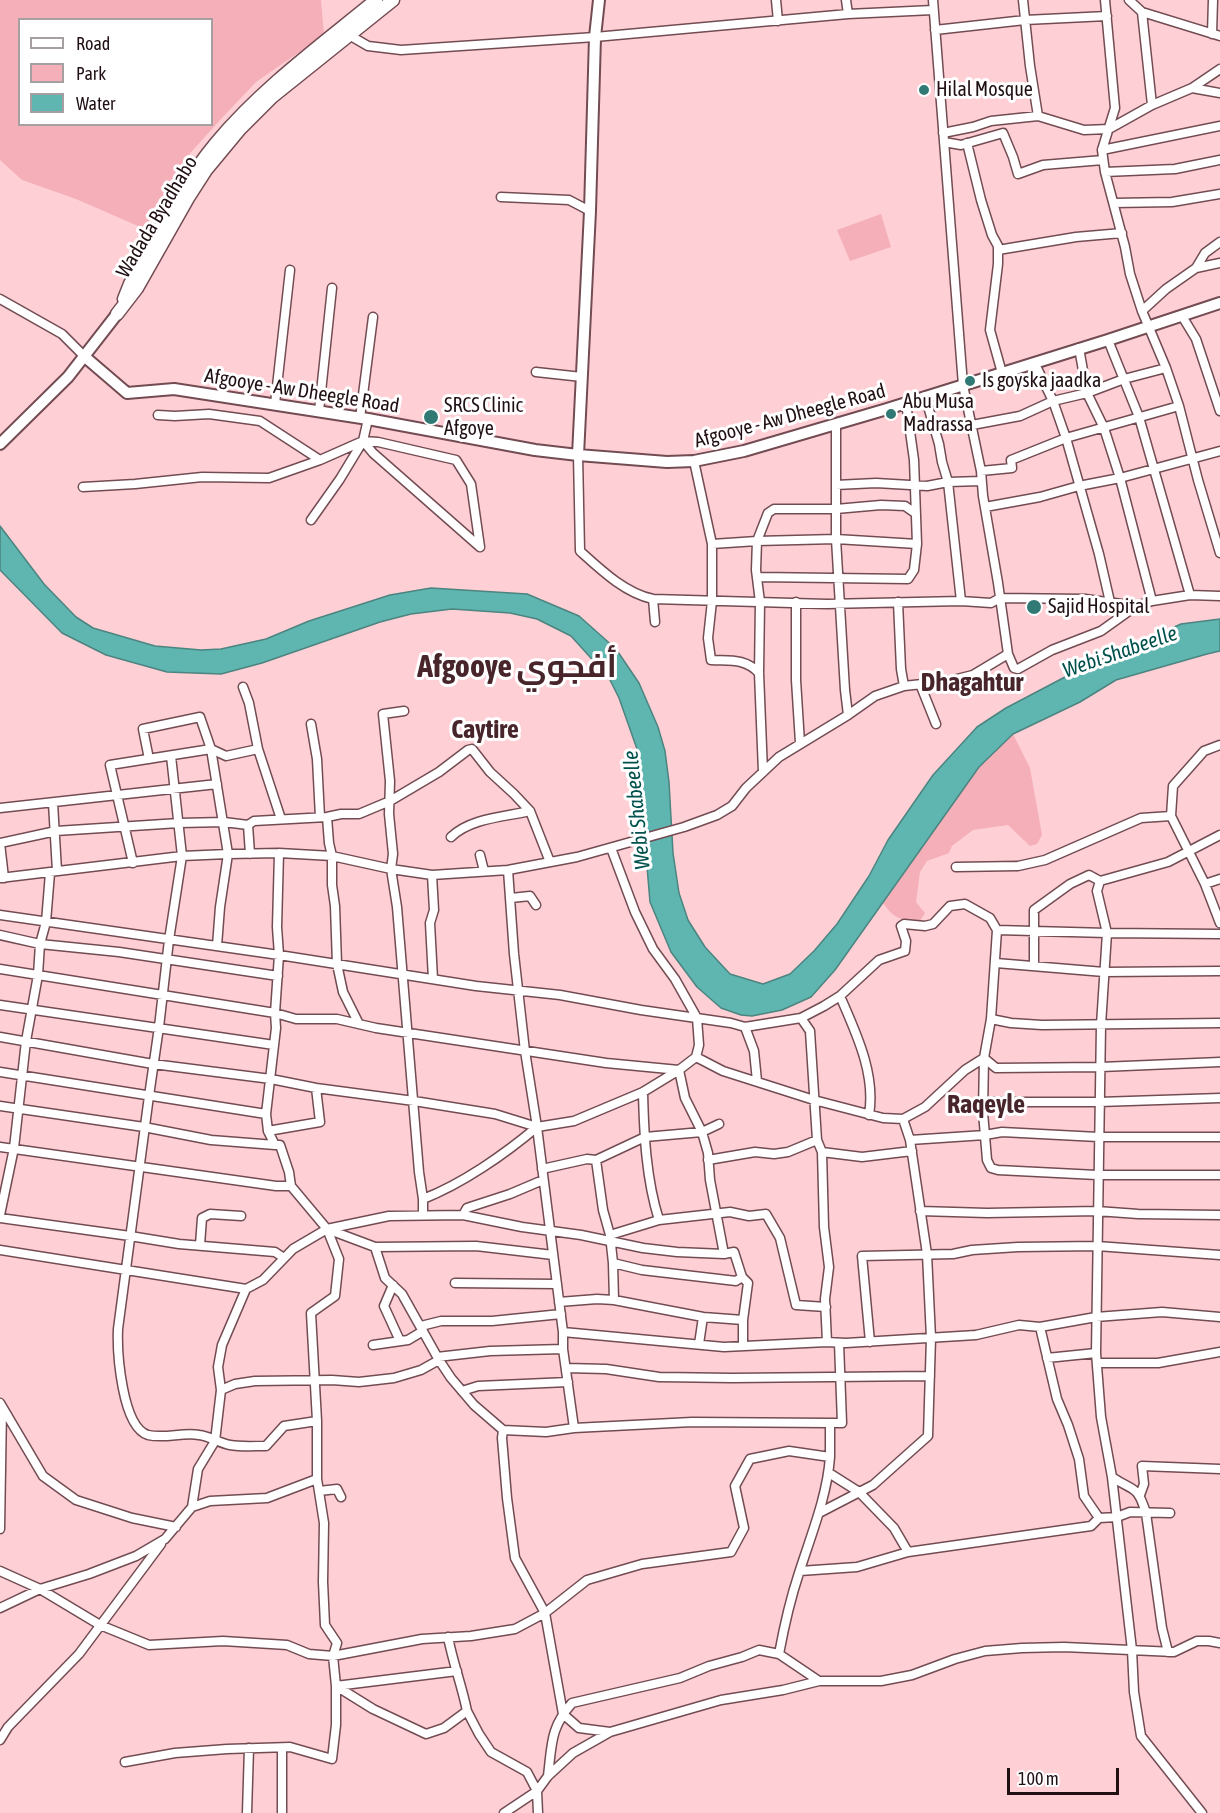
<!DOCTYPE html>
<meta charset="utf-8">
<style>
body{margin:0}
#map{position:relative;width:1220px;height:1813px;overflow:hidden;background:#fed0d6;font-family:"Asap Condensed",sans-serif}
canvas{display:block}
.legend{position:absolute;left:18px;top:18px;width:195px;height:108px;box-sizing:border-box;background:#fff;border:2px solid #a69fa1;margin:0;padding:8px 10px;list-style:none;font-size:18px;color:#201013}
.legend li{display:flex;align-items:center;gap:12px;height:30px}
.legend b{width:30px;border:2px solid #a69fa1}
.scale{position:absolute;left:1007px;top:1768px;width:112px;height:27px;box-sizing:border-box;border:3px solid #201013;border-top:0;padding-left:8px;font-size:18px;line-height:21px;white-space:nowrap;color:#201013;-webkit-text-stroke:4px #fff;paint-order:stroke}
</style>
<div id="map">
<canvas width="1220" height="1813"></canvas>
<ul class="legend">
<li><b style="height:8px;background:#fff"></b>Road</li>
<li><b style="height:16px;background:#f5afb9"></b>Park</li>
<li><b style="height:16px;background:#5fb5af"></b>Water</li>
</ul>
<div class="scale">100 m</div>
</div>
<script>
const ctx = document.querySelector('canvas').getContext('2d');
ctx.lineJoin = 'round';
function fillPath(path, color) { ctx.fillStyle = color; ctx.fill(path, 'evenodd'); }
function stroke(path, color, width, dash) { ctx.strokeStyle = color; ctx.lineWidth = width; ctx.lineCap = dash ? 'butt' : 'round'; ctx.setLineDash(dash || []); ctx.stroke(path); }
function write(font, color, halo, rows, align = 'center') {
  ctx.font = font + ' "Asap Condensed",Cairo,sans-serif'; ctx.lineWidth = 6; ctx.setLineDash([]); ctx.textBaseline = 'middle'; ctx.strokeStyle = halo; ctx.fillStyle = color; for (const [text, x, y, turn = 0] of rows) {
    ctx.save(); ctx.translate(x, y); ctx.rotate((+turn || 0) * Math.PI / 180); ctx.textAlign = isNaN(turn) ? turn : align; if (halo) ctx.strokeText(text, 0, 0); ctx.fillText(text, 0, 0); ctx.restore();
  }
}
const green = new Path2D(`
 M 0,0 L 321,0 L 324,35 L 256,82 L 222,118 L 184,160 L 150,228 L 138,226 L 76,199 L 22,180 L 0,160 ZM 20,20 L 212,20 L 212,124 L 20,124 Z
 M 881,214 L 891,247 L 850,261 L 837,230 Z
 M 1013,734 L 1030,768 L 1042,835 L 1037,844 L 1030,846 L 1008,825 L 973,830 L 952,846 L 949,853 L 927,861 L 920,872 L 916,902 L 925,913 L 920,921 C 901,920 894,919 883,903 L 979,767 Z`);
const water = new Path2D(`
 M 0,526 L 44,584 L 76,617 L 93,628 L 155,646 L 201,650 L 221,649 L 266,639 L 309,621 L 390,595 L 431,588 L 527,594 L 579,616 L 616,649 L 639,683 L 658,727 L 665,751 L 669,782 L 673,853 L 679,893 L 688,920 L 705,947 L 730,974 L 763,984 L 790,974 L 814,951 L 837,924 L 869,876 L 888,840 L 933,775 L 977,727 L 1006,708 L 1084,667 L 1181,624 L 1220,619 L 1220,651 L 1207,654 L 1116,680 L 1080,702 L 1013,734 L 979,767 L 835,970 L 811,997 L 782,1010 L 752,1016 L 741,1015 L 721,1008 L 697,987 L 671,952 L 650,902 L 637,749 L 619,698 L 609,678 L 571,636 L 537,619 L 510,613 L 452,609 L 411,614 L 380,622 L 262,663 L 221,674 L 167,672 L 106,655 L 62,633 L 0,570 Z`);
const minor = new Path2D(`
 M 776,0 L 778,21
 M 846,0 L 848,14
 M 933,0 L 963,385 L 981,471 L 983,496 L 998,583 L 1008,654 L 1014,668 L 1018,669 L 1052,650 L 1101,631 L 1136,606 L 1152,601 L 1190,595 L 1220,596
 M 1023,0 L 1030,66 L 1038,116
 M 1105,0 L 1115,108 L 1102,150 L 1105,172 L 1125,247 L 1130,274 L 1142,311 L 1166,368 L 1179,406 L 1198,480 L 1220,553
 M 1129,0 L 1142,12 L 1220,36
 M 1142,12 L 1152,105
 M 935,30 L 1025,20 L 1107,16
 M 1212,34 L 1213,0
 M 349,35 L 368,46 L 401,50 L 595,37 L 848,14 L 933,10
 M 1192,88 L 1220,93
 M 943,133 L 973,127 L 991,121 L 1038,116 L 1084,130 L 1109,129 L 1152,105 L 1192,88 L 1220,69
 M 944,142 L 961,145 L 1003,133 L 1013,157 L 1018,174 L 1043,165 L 1103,160
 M 967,143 L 981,200 L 992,235 L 998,246 L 998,264 L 990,330 L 1002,373
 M 1102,150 L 1220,126
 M 1105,172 L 1175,169 L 1220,160
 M 501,197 L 569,200 L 590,211
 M 1114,203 L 1172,202 L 1220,194
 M 998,250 L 1076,237 L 1122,233
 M 1196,268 L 1220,263
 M 0,299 L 62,334 L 85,357
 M 1142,311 L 1166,289 L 1196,268 L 1205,253 L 1220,242
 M 1182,316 L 1196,339 L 1220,411
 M 1108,340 L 1139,417 L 1190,595
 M 1079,348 L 1087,393 L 1104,428 L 1120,478 L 1152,601
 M 1035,364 L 1053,401 L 1066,438 L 1099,554 L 1110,602
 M 536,372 L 582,377
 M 925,396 L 939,444 L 942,462 L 948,482 L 961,601
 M 275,404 L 290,270
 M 319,411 L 332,288
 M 158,415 L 175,416 L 209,414 L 260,421 L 320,460 L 363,441 L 378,442 L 456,460 L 471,484 L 480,547
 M 360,418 L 373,317
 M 836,424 L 836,539 L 845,690 L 848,715
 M 972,425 L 1020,416 L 1053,401 L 1087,393 L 1124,379 L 1166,368
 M 363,441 L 373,453 L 480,547
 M 578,455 L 580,551 C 601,570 625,593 653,599 L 827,604 L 961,601 L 991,603 L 1000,598 L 1085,599 L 1136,606
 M 694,461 L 712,544 L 712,601 L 708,638 L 711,660 C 730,661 745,658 759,673
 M 981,471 L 1012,468 L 1011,460 L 1066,438 L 1179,406
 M 836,485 L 876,483 L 927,486 L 948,482 L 981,481
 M 83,487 L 135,484 L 202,477 L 269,478 L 320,460
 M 985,507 L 1040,497 L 1079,486 L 1120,478 L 1220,451
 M 311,520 L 340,479 L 363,441 L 368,419
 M 712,544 L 757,541 L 836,539 L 917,544
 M 758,577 L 908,579 L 914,570 L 917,544 L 914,460 L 906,403
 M 653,599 L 655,622
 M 796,602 L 796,680 L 800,743
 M 898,602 L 901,669 L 904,686
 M 920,684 L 936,724
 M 243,687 L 249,703 L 258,749 L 281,819
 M 404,711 L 383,714 L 390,781 L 389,814 L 393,854 L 391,869 L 397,907 L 419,1172 L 423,1199 L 423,1215
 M 311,724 L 317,759 L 320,817
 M 1220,745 L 1204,751 L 1173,786 L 1171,816 L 1205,884 L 1220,923
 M 171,756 L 182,856 L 169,940 L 159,1027 L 149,1096 L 118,1329 C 117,1353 122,1427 148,1435 C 165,1439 183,1432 199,1435 C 210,1436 219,1443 230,1445 C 241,1447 254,1446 266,1446 L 284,1426 L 317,1421
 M 149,759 L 143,729 L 200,717 L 211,749 L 228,854 L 220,907 L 217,946
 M 763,772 L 759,673 L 760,602 L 756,570 L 757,541 L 768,513 L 774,509 L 836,509 L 881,505 L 905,506 L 915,513
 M 53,803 L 57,871
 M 0,808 L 217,784
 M 327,817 L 329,843 L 332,856 L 332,885 L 335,906 L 337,964 L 343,992 L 359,1024
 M 451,837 C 471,818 504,817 530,811
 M 0,843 L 56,831 L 179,823 L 224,822 L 248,825
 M 0,843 L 4,878
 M 279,853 L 277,927 L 279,955 L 275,1013 L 276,1028 L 266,1114 L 268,1131 L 275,1145 L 280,1145 L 289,1172 L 291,1186 L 327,1229 L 339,1259 L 335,1296 L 311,1313 L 317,1421 L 317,1479 L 324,1523 L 323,1582 L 325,1625 L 337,1643 L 333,1656 L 336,1686 L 373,1709 L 426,1734 L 444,1728 L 467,1711 L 479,1734 L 491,1752 L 527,1772 L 537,1791 L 538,1813
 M 250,854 L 248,825 L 254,821 L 327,817 L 341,814 L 359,814 L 390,801 L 439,772 L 468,750 L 472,749 L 490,772 L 514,794 L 530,811 L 550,862
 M 480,855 L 484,871
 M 133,863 L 110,765 L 211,749 L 226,756 L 258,749
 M 956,867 L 1018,866 L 1045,860 L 1141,818 L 1171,816
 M 508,870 L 514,954 L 525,1051 L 537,1127 L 563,1332 L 563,1349 L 574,1428
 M 432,875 L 434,910 L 430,923 L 433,979
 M 0,878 L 182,856 L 228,854 L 279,853 L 332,856 L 391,869 L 432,875 L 508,870 L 577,857 L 684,827 L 717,815 L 732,806 L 746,788 L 779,757 L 848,715 L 875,696 L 904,686 L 949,681 L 973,675 L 1008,654
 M 1205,884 L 1220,879
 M 511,898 L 530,896 L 536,905
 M 0,915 L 279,955 L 476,986 L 560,995 L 641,1010 L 731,1023 L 745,1027 L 801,1018 L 824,1006 L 840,996 L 879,960 L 905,951 L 906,941 L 901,926 L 904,924 L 925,926 L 933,924 L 950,906 L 965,904 L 990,918 L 997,930 L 991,1019 L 984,1058 L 983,1112 L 987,1160 L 991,1168 L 998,1170 L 1097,1175 L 1220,1175
 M 997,930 L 1107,933 L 1220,934
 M 0,935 L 40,944 L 119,952 L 278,976
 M 996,963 L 1104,972 L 1220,971
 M 1034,966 L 1034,910 L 1070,884 L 1089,875 L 1100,881
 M 0,969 L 275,1013 L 296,1019 L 337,1019 L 376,1028 L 606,1063 L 679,1070 L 685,1098 L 702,1132 L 708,1153 L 710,1180 L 724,1254 L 677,1252 L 643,1248 L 581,1235 L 522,1227 L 463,1215 L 389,1216 L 327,1229 L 293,1249 L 263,1280 L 246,1289 L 222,1345 L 218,1367 L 221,1390 L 215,1441 L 198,1469 L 192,1507 L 165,1539 L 136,1556 L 89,1574 L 40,1589 L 0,1608
 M 840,996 C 856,1033 876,1074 869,1115
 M 0,1005 L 274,1045
 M 801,1018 L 810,1031 L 817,1140 L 822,1152 L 824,1227 L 829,1267 L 825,1299 L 827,1342
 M 991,1019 L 1011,1023 L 1042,1025 L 1220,1023
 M 745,1027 L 754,1051 L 757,1081
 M 0,1037 L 153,1064 L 271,1079 L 316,1088 L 414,1101 L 495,1114 L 537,1127 L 574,1121 L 643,1092 L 679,1070 L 696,1057 L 699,1045 L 697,1018 L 675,979 L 653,949 L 635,912 L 611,848
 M 696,1057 L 723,1071 L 814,1100 L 883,1118 L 903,1119 L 925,1107 L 965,1070 L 984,1058 L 996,1068 L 1101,1067 L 1220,1062
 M 0,1072 L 266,1114
 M 643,1092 C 644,1134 646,1179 659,1220
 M 983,1102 L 1099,1102 L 1220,1098
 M 0,1106 L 144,1127 L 211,1140 L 275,1145
 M 268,1131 L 320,1122 L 316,1088
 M 910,1140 L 985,1135 L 1002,1132 L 1098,1137 L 1220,1137
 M 0,1147 L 276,1186 L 291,1186
 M 822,1152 L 862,1157 L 912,1151
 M 596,1160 L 603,1210 L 610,1235 L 613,1263 L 614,1300
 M 708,1160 L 755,1152 L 774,1154 L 788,1152 L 817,1140
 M 542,1169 L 587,1159 L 596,1160 L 645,1137 L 702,1132 L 719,1124
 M 423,1199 C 462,1184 505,1154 537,1127
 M 920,1211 L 987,1213 L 1097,1211 L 1138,1214 L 1220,1215
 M 0,1215 L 14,1148 L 26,1041 L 38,975 L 40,944 L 46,922 L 50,873
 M 463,1215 L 467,1208 L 510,1194 L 543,1180
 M 0,1218 L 130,1236 L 179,1244 L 275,1252 L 284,1258
 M 327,1229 L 375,1247 L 385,1278 L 402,1294 L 439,1360 L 451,1378 L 474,1405 L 503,1430 L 546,1432 L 574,1428 L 692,1422 L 830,1423 L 830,1457
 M 610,1235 L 659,1220 L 730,1212 L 749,1216 L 766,1214 L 780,1238 L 796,1305 L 826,1307
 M 200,1245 L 202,1218 L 210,1214 L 241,1216
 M 375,1247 L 476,1246 L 553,1255
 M 0,1250 L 246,1289
 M 613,1263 L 642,1270 L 736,1281 L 742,1277 L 734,1252 L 724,1254
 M 742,1277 L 748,1283 L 743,1320 L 743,1345
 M 455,1283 L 557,1284
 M 393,1285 L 384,1306 L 400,1341
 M 559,1302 L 597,1299 L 614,1300 L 703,1317 L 743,1320
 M 421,1326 L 441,1321 L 492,1321 L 561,1314
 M 1040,1327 L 1057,1399 L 1068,1425 L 1079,1459 L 1084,1496 L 1099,1518
 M 563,1332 L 724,1347 L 827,1342 L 846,1343 L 976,1335 L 1019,1325 L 1040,1327 L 1096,1317 L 1162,1312 L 1220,1317
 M 870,1342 L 862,1256 L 953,1254 L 972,1250 L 1018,1247 L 1097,1246 L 1220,1255
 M 699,1344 L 703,1317
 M 373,1345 L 408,1340 L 423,1331
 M 437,1357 L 490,1351 L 563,1349
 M 1047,1358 L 1096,1353
 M 1097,1363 L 1158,1363 L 1220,1352
 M 566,1368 L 606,1369 L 659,1377 L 732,1378 L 930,1376
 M 221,1390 L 235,1384 L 255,1381 L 332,1380 L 359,1382 L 394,1378 L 421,1370 L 439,1360
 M 462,1391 L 478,1386 L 568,1382
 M 0,1403 L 43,1476 L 76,1500 L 132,1518 L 176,1527
 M 830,1423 L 842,1423 L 839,1343
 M 503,1430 L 502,1438 L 507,1498 L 515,1558 L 545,1613 L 563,1714 L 579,1728 L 610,1732
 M 829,1473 L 859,1492 L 894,1528 L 908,1552
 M 1112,1477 L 1132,1650 L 1134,1692 L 1141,1736 L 1202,1813
 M 319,1491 L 337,1489 L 341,1497
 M 1140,1495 L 1144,1484 L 1142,1466 L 1220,1469
 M 192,1507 L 210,1501 L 267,1498 L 317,1479
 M 819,1513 L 873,1485 L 928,1436 L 931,1338 L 927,1254 L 910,1140 L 903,1119
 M 0,1529 L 2,1409
 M 0,1571 L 40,1589 L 100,1625 L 149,1645 L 223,1641 L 287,1645 L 309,1654 L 333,1656 L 422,1639 L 471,1636 L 515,1629 L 545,1613 L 587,1580 L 642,1564 L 731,1552 L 744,1528 L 735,1486 L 750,1459 L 789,1451 L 830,1457 C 827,1497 811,1535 799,1573 C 790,1600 784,1627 779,1654
 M 800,1571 L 857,1567 L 908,1552 L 1091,1526 L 1099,1518 L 1117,1517 L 1130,1512 L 1170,1513
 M 448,1637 C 453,1663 462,1686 467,1711
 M 1168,1652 L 1162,1628 L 1146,1513 C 1137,1484 1134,1492 1112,1477 L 1101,1417 L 1096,1353 L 1101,1025 L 1107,933 L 1097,891 L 1100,881 L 1168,862 L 1220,835
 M 0,1740 L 8,1727 L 79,1654 L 161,1544
 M 125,1762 L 175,1753 L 227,1749 L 290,1747 L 332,1759 L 336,1725 L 336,1686 L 457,1671
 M 548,1776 C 552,1744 550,1728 572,1703 L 680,1678 L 709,1666 L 742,1657 L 759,1650 L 779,1654 L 819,1681
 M 247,1813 L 249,1748
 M 282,1813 L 282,1748
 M 504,1813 L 537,1791 L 548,1776 L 573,1753 L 610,1732 L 721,1700 L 783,1690 L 819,1681 L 881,1681 L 912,1675 L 955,1659 L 985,1651 L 1022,1648 L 1064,1647 L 1174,1652 L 1197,1641 L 1209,1641 L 1220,1643`);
const major = new Path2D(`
 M 85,357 L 127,393 L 174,389 L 368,419 L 535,450 L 578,455 L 667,462 L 694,461 L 744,451 L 887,409 L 1108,340 L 1220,303
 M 0,444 L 68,377 L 117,314
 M 578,455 L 590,211 L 595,37 L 599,0`);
const highway = new Path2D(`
 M 124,299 L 130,284 C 156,237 181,185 216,143 C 262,88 321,45 376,0
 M 117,314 L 137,288 L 188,198 L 206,170 L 240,129 L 272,97 L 393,0`);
const markers = [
 [924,90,6,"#307974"],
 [970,381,6,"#307974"],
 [891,414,6,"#307974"],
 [431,417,8,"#307974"],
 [1034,607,8,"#307974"]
];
const poiNames = [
 ["Hilal Mosque",936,90],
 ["Is goyska jaadka",982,381],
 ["Abu Musa",903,402],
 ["Madrassa",903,425],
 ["SRCS Clinic",444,406],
 ["Afgoye",444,429],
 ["Sajid Hospital",1048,607]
];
const streetNames = [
 ["Wadada Byadhabo",157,217,-59],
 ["Afgooye - Aw Dheegle Road",302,391,9],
 ["Afgooye - Aw Dheegle Road",790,416,-15]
];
const waterNames = [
 ["Webi Shabeelle",1120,652,-19],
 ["Webi Shabeelle",637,810,-96]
];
const districtNames = [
 ["Dhagahtur",972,683],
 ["Caytire",485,730],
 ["Raqeyle",986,1105]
];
const townNames = [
 ["Afgooye أفجوي",517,667]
];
fillPath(green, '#f5afb9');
fillPath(water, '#5fb5af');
stroke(water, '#4c8480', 1.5);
stroke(minor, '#724c52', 11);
stroke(major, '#724c52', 14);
stroke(highway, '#724c52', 15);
stroke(minor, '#fff', 8);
stroke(major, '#fff', 10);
stroke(highway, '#fff', 12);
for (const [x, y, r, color] of markers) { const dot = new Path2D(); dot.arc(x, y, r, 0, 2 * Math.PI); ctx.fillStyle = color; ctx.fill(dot); stroke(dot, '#fff', 2); }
write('20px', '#201013', '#fff', poiNames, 'left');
write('20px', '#201013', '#fff', streetNames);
write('italic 21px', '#00514d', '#fff', waterNames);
write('bold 26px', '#47252b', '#fff', districtNames);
write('bold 32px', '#47252b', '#fff', townNames);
</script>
